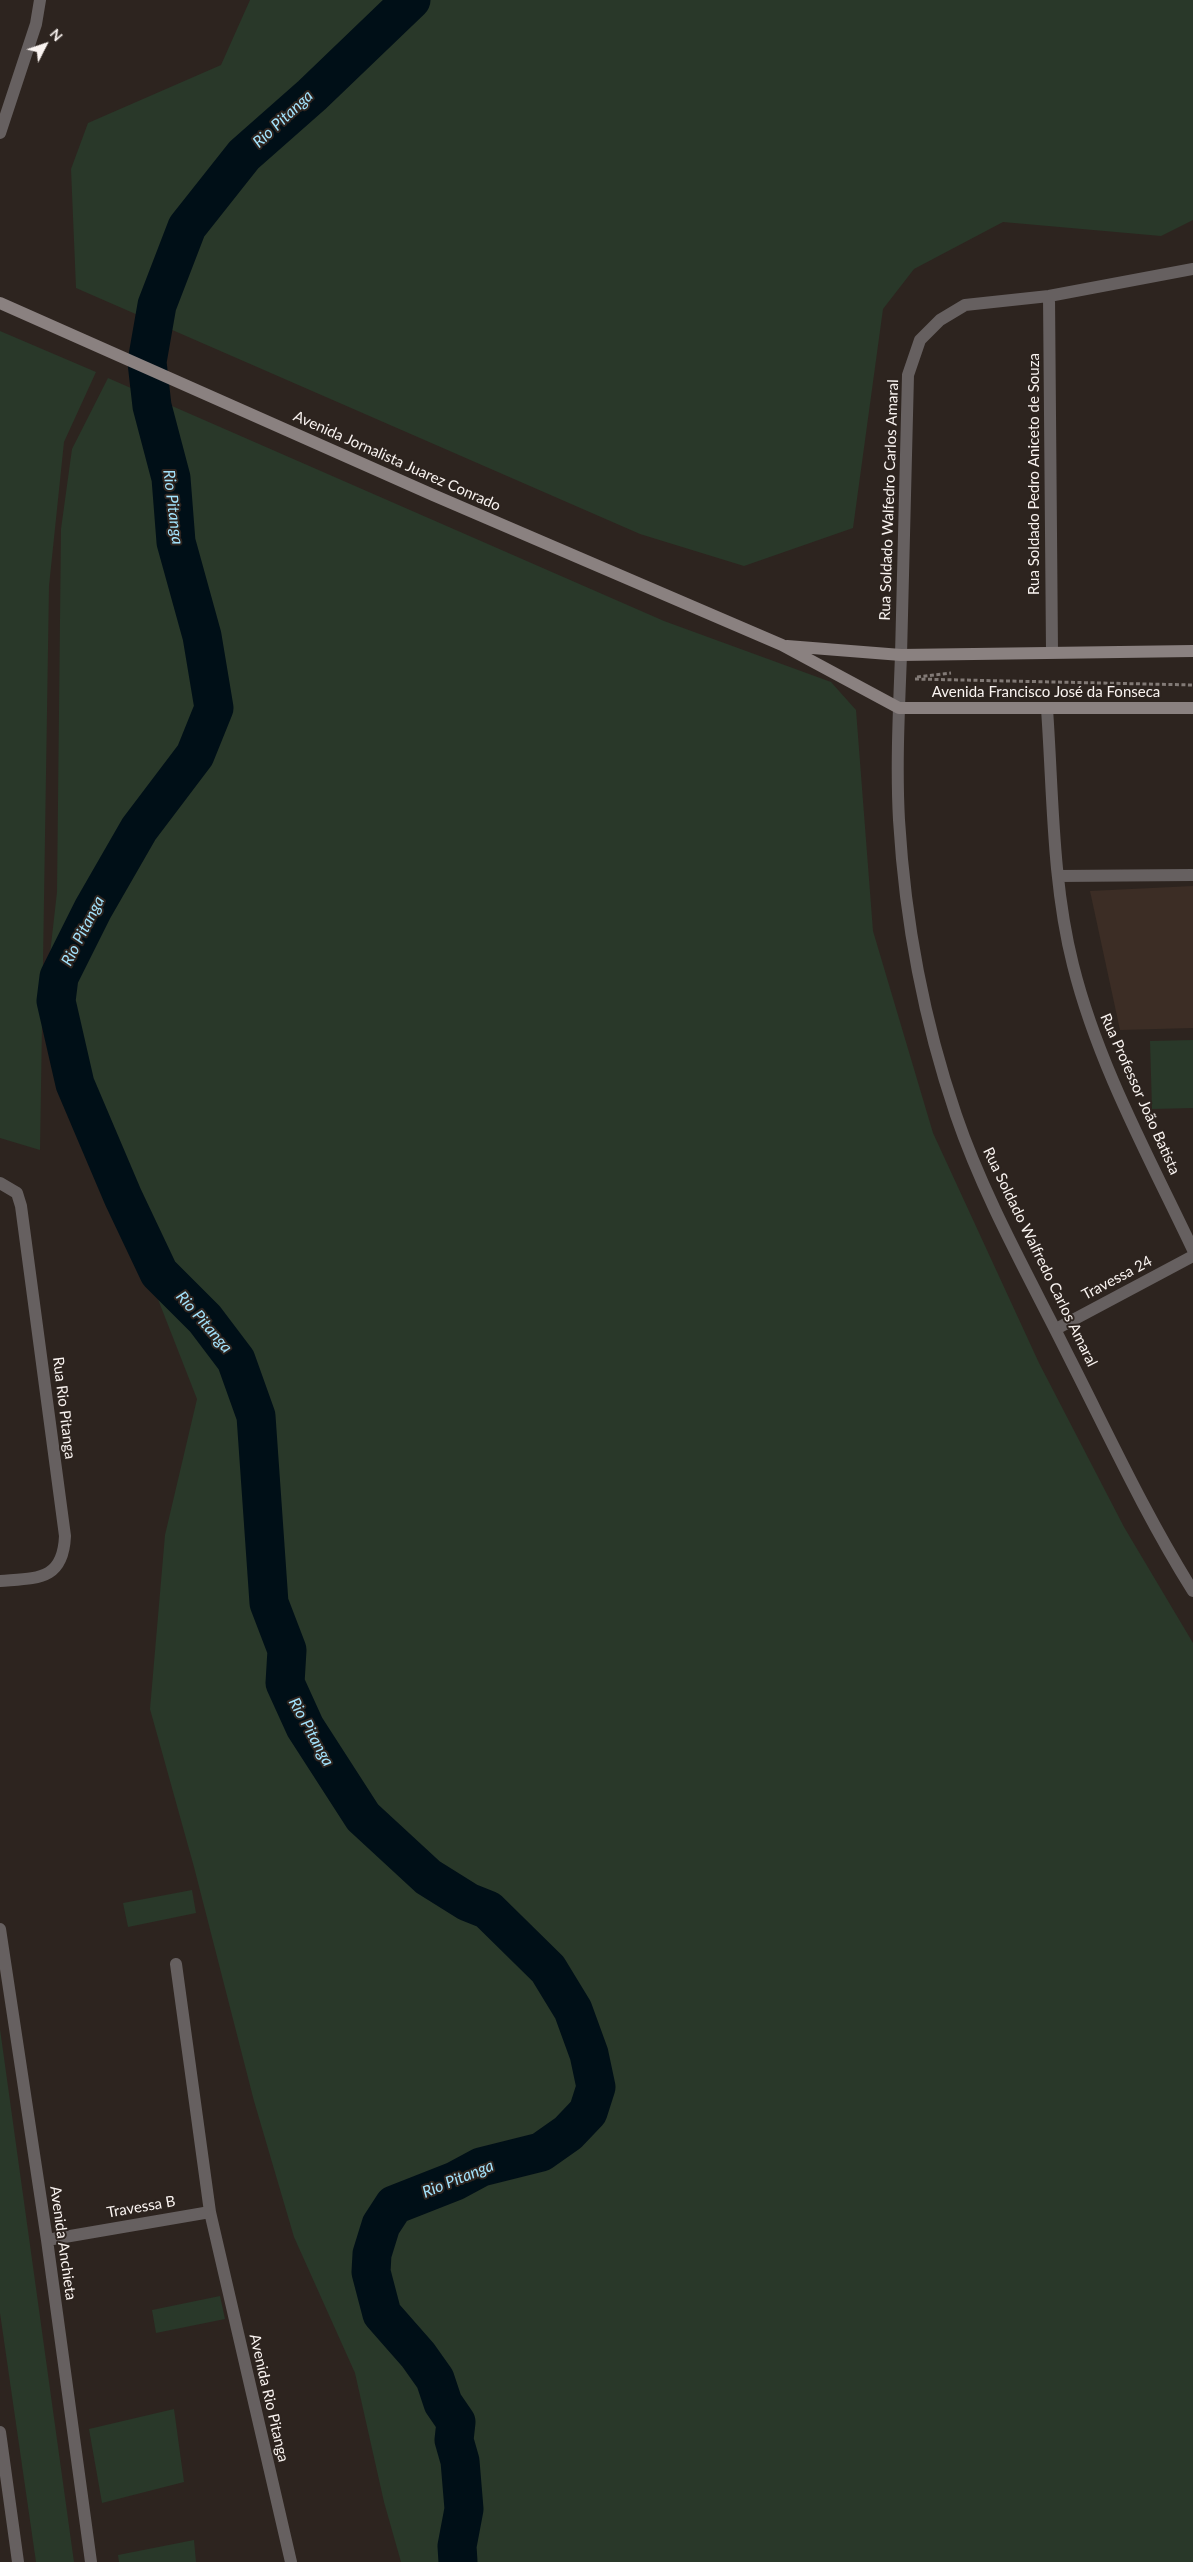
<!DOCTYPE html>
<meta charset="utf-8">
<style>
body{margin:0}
#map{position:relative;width:1193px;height:2562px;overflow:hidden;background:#2d241f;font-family:Lato,sans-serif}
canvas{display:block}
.north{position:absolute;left:20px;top:20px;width:50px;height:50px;-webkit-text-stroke:4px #2d241f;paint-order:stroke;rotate:49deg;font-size:14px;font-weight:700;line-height:20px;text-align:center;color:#f9f3f0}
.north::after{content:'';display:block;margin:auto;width:18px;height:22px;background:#f9f3f0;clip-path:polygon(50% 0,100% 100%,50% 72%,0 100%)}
</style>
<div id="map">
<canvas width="1193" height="2562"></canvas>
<div class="north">N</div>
</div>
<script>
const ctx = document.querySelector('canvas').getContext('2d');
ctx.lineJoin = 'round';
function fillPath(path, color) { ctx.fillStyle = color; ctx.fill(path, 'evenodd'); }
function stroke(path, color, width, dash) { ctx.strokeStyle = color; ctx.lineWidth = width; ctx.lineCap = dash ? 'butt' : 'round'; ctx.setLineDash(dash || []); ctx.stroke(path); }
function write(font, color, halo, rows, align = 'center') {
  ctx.font = font + ' Lato,sans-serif'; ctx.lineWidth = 4; ctx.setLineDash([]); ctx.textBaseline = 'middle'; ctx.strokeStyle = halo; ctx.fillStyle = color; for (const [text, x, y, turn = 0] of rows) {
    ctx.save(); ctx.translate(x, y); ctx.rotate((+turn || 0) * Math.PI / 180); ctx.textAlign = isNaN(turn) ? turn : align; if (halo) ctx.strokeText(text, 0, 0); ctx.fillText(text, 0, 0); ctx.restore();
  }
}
const built = new Path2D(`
 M 1193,886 L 1193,1028 L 1120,1030 L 1090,891 Z`);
const green = new Path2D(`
 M 250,0 L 1193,0 L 1193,220 L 1161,236 L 1003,222 L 914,269 L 883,309 L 853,528 L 744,566 L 640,534 L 76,288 L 71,169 L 88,123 L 221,65 Z
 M 0,331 L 96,372 L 64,442 L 49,586 L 40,1150 L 0,1138 Z
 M 108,378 L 664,621 L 831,682 L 856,710 L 873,931 L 933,1133 L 1039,1363 L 1124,1527 L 1193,1643 L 1193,2562 L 401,2562 L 384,2502 L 355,2373 L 294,2237 L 254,2101 L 194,1867 L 150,1709 L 165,1535 L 197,1399 L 152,1284 L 85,1147 L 44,1007 L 57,892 L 61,529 L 72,449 Z
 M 1193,1040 L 1193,1108 L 1152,1109 L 1150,1041 Z
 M 192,1890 L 196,1913 L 128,1927 L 123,1903 Z
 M 0,2029 L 74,2562 L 36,2562 L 0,2313 Z
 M 220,2296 L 225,2319 L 156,2333 L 152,2310 Z
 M 174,2409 L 184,2482 L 102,2503 L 89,2429 Z
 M 194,2540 L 196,2562 L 119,2562 L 118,2555 Z`);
const river = new Path2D(`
 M 411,0 L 312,95 L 244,155 L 187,227 L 157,305 L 147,362 L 152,406 L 171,478 L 176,542 L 202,636 L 214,708 L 195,755 L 139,829 L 93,909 L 59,977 L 56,1001 L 75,1084 L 123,1197 L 159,1273 L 205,1319 L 236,1360 L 256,1416 L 269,1603 L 287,1650 L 285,1683 L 305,1727 L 363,1817 L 428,1877 L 468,1902 L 488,1910 L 548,1969 L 573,2010 L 589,2054 L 596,2087 L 588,2112 L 568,2133 L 541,2152 L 481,2167 L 455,2181 L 394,2205 L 381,2225 L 372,2254 L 371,2272 L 382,2314 L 418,2355 L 435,2379 L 443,2403 L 456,2422 L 454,2440 L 460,2461 L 464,2509 L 457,2546 L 458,2562`);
const path = new Path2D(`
 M 917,677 L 951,673
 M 915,679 L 1193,685`);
const minor = new Path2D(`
 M 1049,296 L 1052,651
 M 901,655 L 908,375 L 920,340 L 940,320 L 965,305 L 1049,296 L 1193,269
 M 1047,709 C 1053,793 1052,882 1073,965 C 1098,1065 1149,1157 1193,1250
 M 1058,876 L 1193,875
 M 0,1183 L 17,1193 L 21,1206 L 65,1536 C 63,1581 37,1578 0,1581
 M 1056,1329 L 1193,1256
 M 0,1929 L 47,2240 L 91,2562
 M 176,1964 L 210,2212
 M 47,2240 L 210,2212 L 291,2562
 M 0,2432 L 18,2562`);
const tertiary = new Path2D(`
 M 0,133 L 36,24 L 40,0
 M 901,655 C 899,709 896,765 899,820 C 905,920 924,1021 956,1115 C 985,1200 1031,1280 1071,1361 C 1110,1438 1147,1518 1193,1591`);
const secondary = new Path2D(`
 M 0,303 L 433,495 L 782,645 L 899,708 L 1193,708
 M 787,646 L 901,655 L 1193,651`);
const streetNames = [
 ["Avenida Jornalista Juarez Conrado",397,461,24],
 ["Rua Soldado Pedro Aniceto de Souza",1034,474,-90],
 ["Rua Soldado Walfedro Carlos Amaral",889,500,-88],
 ["Avenida Francisco José da Fonseca",1046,692],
 ["Rua Professor João Batista",1140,1094,66],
 ["Rua Soldado Walfredo Carlos Amaral",1040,1257,64],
 ["Travessa 24",1117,1278,-28],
 ["Rua Rio Pitanga",64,1408,83],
 ["Travessa B",141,2207,-10],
 ["Avenida Anchieta",63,2243,82],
 ["Avenida Rio Pitanga",269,2398,77]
];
const waterNames = [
 ["Rio Pitanga",283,119,-43],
 ["Rio Pitanga",173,507,83],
 ["Rio Pitanga",83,931,-63],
 ["Rio Pitanga",204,1322,49],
 ["Rio Pitanga",311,1732,61],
 ["Rio Pitanga",458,2179,-22]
];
fillPath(built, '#3c2d25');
fillPath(green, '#293829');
stroke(river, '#000f17', 39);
stroke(path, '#827a76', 3, [4, 2.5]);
stroke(minor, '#666060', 12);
stroke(tertiary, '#666060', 12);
stroke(secondary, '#8a8180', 12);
write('15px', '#f9f3f0', '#2d241f', streetNames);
write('italic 16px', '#a3e2fc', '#2d241f', waterNames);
</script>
